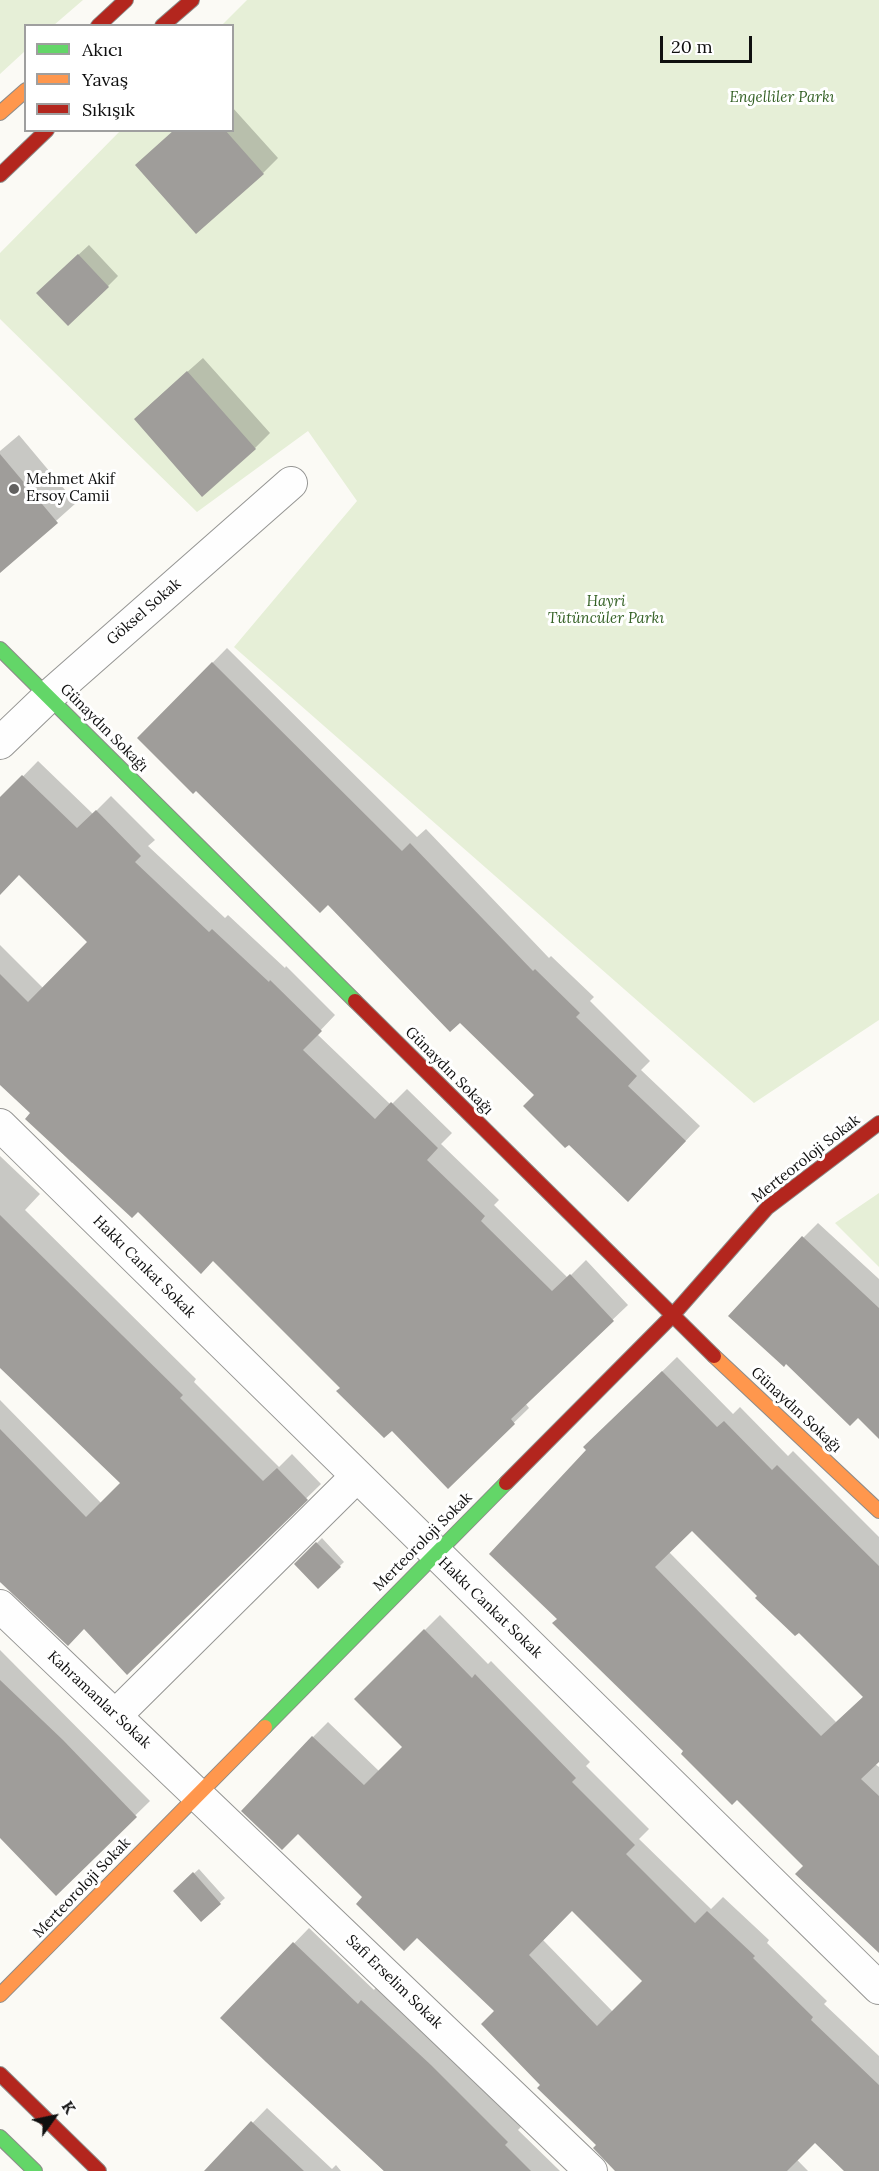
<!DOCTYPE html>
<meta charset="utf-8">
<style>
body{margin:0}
#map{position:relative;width:879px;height:2171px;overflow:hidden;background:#fbfaf5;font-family:Lora,serif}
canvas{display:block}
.legend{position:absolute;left:24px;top:24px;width:210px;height:108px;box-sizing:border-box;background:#fff;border:2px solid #9f9f9f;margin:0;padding:8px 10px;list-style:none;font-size:18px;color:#0f0f0f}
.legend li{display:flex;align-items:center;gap:12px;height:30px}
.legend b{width:30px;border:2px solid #9f9f9f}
.north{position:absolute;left:24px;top:2087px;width:60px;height:60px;-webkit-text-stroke:4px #fff;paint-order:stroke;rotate:57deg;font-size:16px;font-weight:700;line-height:24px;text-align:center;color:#0f0f0f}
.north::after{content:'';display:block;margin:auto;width:21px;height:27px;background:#0f0f0f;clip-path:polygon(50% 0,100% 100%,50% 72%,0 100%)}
.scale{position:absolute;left:660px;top:36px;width:92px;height:27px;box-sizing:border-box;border:3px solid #0f0f0f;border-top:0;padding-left:8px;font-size:18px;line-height:21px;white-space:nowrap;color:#0f0f0f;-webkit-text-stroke:4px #fff;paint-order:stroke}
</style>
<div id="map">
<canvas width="879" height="2171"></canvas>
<ul class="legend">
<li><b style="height:8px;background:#63d668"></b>Akıcı</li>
<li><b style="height:8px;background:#ff974d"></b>Yavaş</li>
<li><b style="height:8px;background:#b3261e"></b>Sıkışık</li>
</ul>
<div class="north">K</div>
<div class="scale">20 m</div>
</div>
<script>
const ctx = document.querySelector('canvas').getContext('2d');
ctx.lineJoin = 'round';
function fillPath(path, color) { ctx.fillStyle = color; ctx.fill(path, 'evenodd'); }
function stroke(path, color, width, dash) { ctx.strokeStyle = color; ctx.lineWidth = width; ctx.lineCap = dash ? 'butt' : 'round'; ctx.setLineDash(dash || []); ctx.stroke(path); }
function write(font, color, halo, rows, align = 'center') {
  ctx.font = font + ' Lora,serif'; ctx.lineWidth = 6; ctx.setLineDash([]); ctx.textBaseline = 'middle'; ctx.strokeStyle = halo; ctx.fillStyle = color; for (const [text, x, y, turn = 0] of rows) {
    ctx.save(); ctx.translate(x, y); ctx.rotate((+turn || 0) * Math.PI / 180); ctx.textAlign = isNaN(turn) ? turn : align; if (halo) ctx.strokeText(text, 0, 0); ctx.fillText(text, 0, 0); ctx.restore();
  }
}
const green = new Path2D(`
 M 0,0 L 83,0 L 54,25 L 26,26 L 25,51 L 0,74 Z
 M 247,0 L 879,0 L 879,1020 L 754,1103 L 234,647 L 357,501 L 308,431 L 197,512 L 0,319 L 0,253 L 120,131 L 232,130 L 232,26 L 222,25 Z
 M 879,1193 L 879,1267 L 835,1223 Z`);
const shadow = new Path2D(`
 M 232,107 L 278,158 L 263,173 L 174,130 L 232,130 Z
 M 89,245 L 118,276 L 108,286 L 48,283 Z
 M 203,358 L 270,433 L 255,448 L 150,405 Z
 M 19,435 L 76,503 L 0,571 L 0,451 Z
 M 227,648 L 417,837 L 426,829 L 549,958 L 551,956 L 594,997 L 590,1001 L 650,1061 L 641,1070 L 700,1126 L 643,1185 L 536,1095 L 460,1021 L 139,738 Z
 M 38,761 L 93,814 L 111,796 L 155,840 L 148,846 L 225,918 L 228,915 L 285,968 L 286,966 L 335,1015 L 317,1034 L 391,1105 L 407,1089 L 452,1133 L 441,1144 L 499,1200 L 494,1205 L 568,1278 L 586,1260 L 628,1305 L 525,1403 L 529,1408 L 448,1487 L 392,1429 L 342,1388 L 213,1259 L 138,1210 L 74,1160 L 72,1163 L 27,1119 L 32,1113 L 0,1083 L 0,945 L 43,988 L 89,942 L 20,873 L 0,893 L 0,800 Z
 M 0,1156 L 40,1194 L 25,1210 L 196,1379 L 194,1382 L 279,1467 L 292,1454 L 321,1484 L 127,1673 L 85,1628 L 0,1582 L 0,1400 L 102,1504 L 122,1483 L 0,1366 Z
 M 818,1223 L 879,1279 L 879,1437 L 803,1238 Z
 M 677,1357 L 733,1414 L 740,1407 L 788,1456 L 793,1451 L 879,1537 L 879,1760 L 875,1764 L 879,1767 L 879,1951 L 805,1866 L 737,1798 L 685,1751 L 559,1619 L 589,1450 L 600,1432 ZM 692,1529 L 864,1696 L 836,1722 L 669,1552 Z
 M 322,1538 L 344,1562 L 318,1587 L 296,1564 Z
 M 440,1615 L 488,1664 L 491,1661 L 590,1762 L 586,1766 L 649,1829 L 639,1839 L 711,1909 L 723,1897 L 769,1940 L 767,1943 L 827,2001 L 824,2004 L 879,2056 L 879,2171 L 846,2171 L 719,2050 L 704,2065 L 808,2171 L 618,2171 L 598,2145 L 542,2085 L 496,2011 L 417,1936 L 364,1897 L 313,1737 L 328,1722 L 380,1772 L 404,1747 L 356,1699 ZM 572,1909 L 644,1981 L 613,2012 L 543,1940 Z
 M 0,1650 L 150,1801 L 56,1893 L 0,1836 Z
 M 199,1869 L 225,1898 L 201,1920 L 180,1886 Z
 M 309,1928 L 374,1990 L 377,1986 L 522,2126 L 518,2130 L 560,2171 L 384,2171 L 222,2018 Z
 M 267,2108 L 332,2169 L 336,2165 L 341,2171 L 206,2171 Z`);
const building = new Path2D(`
 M 174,130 L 225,130 L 264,174 L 196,234 L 135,165 Z
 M 78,254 L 109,287 L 68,326 L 36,293 Z
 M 187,371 L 256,449 L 202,497 L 134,419 Z
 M 0,454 L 58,523 L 0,573 Z
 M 212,662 L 402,851 L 410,843 L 533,971 L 535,969 L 580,1013 L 576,1017 L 637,1076 L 628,1086 L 686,1141 L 628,1202 L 569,1145 L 565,1148 L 523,1106 L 534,1095 L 460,1023 L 450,1032 L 328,905 L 320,913 L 196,791 L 193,794 L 137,738 Z
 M 22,775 L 77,828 L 96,810 L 141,856 L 135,862 L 209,932 L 212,929 L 269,982 L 270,980 L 322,1031 L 303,1050 L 375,1119 L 391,1102 L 438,1148 L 427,1160 L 485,1216 L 481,1221 L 552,1291 L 570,1274 L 614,1321 L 511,1419 L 515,1424 L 448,1489 L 392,1431 L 384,1438 L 336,1391 L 340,1388 L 213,1261 L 201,1274 L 138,1212 L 132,1218 L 25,1119 L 30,1113 L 0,1085 L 0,974 L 28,1002 L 87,942 L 19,875 L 0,895 L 0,797 Z
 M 0,1215 L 183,1395 L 180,1398 L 263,1481 L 277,1468 L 308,1500 L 127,1675 L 84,1629 L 68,1646 L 0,1582 L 0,1429 L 86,1517 L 120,1483 L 0,1368 Z
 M 802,1236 L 879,1308 L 879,1439 L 858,1418 L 850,1426 L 786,1364 L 784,1367 L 728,1316 Z
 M 662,1371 L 717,1427 L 724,1421 L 772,1470 L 777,1465 L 879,1566 L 879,1762 L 861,1779 L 879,1796 L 879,1953 L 795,1874 L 803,1866 L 737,1800 L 732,1805 L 681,1754 L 683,1751 L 552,1623 L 557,1619 L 489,1554 L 586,1450 L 583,1447 ZM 692,1531 L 757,1596 L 755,1598 L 795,1636 L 799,1633 L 863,1697 L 821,1736 L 655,1567 Z
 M 316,1542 L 341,1567 L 318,1589 L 294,1564 Z
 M 424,1629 L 472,1678 L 475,1674 L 576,1778 L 572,1782 L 635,1845 L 626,1854 L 695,1923 L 707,1911 L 755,1956 L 753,1958 L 813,2017 L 811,2020 L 879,2085 L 879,2171 L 844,2171 L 815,2143 L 787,2171 L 615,2171 L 593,2148 L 596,2145 L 537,2088 L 540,2085 L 481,2024 L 494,2011 L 417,1938 L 404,1951 L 356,1904 L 362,1897 L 298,1834 L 282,1850 L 241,1811 L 312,1736 L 364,1785 L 402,1747 L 354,1699 ZM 572,1911 L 642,1981 L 597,2026 L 529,1955 Z
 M 0,1680 L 63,1740 L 137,1817 L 56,1896 L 0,1838 Z
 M 193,1872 L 221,1904 L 201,1922 L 173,1891 Z
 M 293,1942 L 358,2004 L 361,2000 L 431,2065 L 508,2142 L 505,2145 L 531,2171 L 384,2171 L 266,2062 L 220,2018 Z
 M 251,2121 L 304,2171 L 204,2171 Z`);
const street = new Path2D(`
 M 0,743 L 49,696 L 291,483
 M 0,1125 L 879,1988
 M 0,1606 L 591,2171
 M 116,1715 L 356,1477`);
const fast = new Path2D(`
 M 0,649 L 355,1001
 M 265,1727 L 506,1483
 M 0,2137 L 35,2171`);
const slow = new Path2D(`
 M 0,113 L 26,90
 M 714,1356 L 879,1511
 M 0,1995 L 265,1727`);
const jam = new Path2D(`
 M 98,26 L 126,0
 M 162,26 L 192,0
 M 0,175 L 47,130
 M 355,1001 L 714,1356
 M 506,1483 L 672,1316 L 767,1208 L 879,1123
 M 0,2074 L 99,2171`);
const markers = [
 [14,489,6,"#626160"]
];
const parkNames = [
 ["Engelliler Parkı",782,98],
 ["Hayri",606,602],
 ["Tütüncüler Parkı",606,619]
];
const poiNames = [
 ["Mehmet Akif",26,480],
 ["Ersoy Camii",26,497]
];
const streetNames = [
 ["Göksel Sokak",144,612,-41],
 ["Günaydın Sokağı",104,728,45],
 ["Günaydın Sokağı",449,1071,45],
 ["Merteoroloji Sokak",806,1159,-38],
 ["Hakkı Cankat Sokak",144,1267,45],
 ["Günaydın Sokağı",796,1410,43],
 ["Merteoroloji Sokak",423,1542,-45],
 ["Hakkı Cankat Sokak",490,1608,44],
 ["Kahramanlar Sokak",99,1700,43],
 ["Merteoroloji Sokak",82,1888,-46],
 ["Safi Erselim Sokak",394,1982,44]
];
fillPath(green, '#e6efd7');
fillPath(shadow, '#0003');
fillPath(building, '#9f9d9a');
stroke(street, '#959593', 34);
stroke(fast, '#8c8b89', 16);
stroke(slow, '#8c8b89', 16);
stroke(jam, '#8c8b89', 16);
stroke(street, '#fefefe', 32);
stroke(fast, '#63d668', 14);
stroke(slow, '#ff974d', 14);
stroke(jam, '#b3261e', 14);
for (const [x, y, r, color] of markers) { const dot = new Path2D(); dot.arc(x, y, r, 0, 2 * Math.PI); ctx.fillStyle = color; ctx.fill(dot); stroke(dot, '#fff', 2); }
write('italic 15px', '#346125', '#fff', parkNames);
write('15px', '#0f0f0f', '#fff', poiNames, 'left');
write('15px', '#0f0f0f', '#fff', streetNames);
</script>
